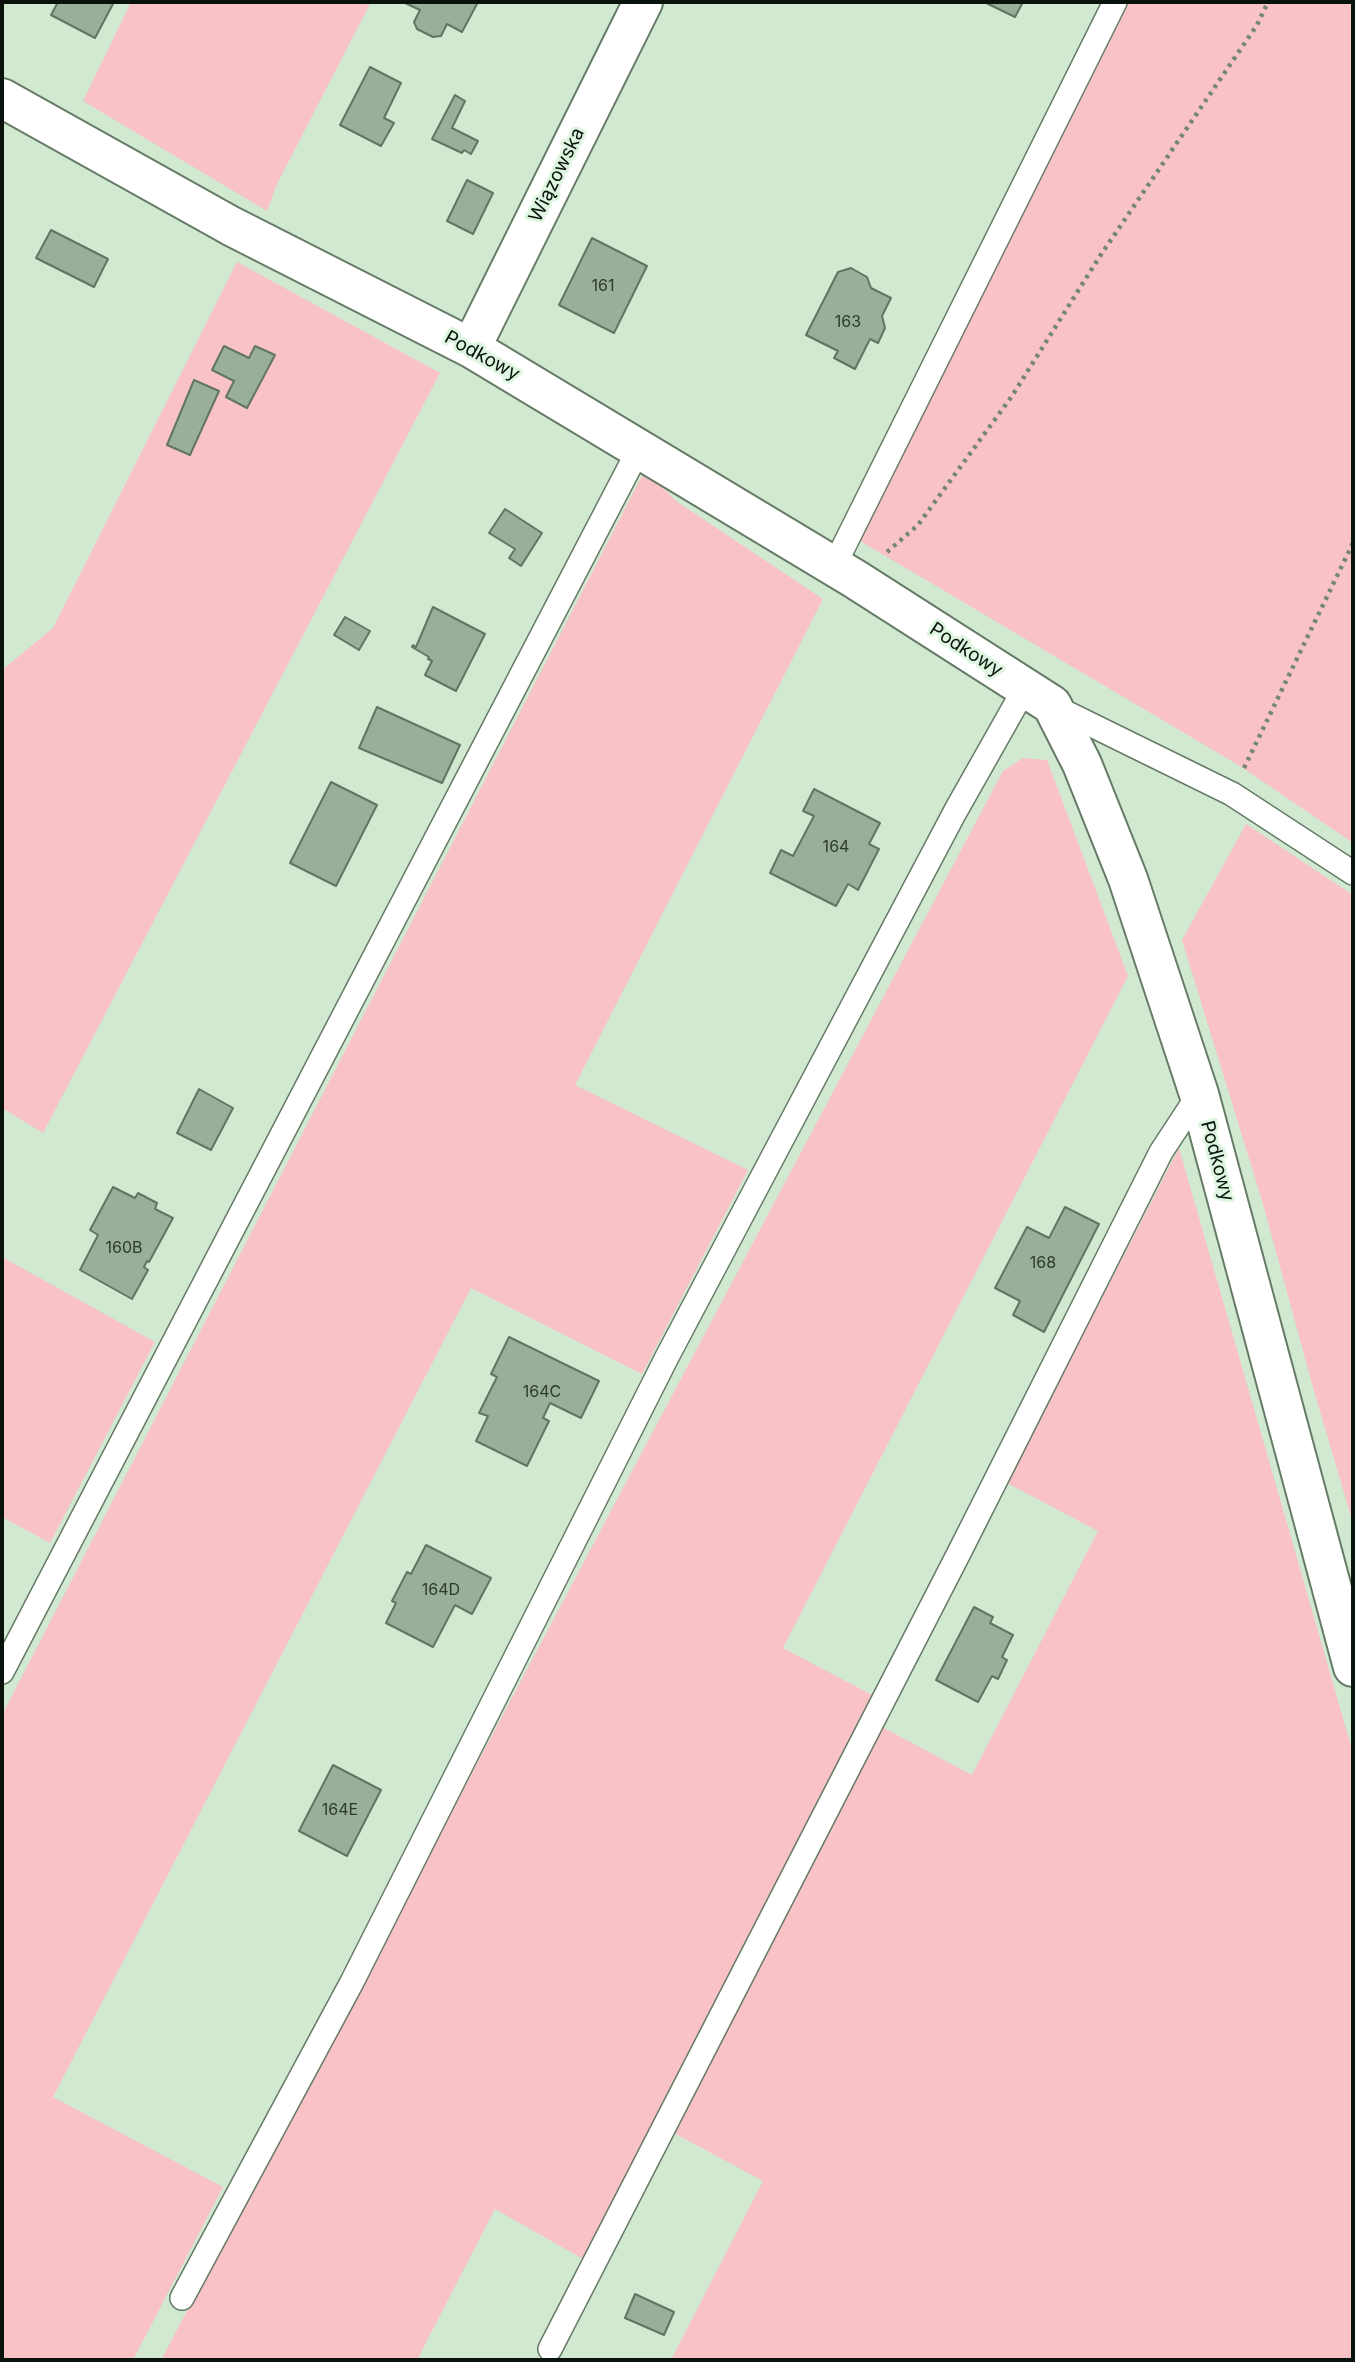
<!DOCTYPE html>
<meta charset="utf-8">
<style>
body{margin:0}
#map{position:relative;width:1355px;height:2362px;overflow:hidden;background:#d1e9d1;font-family:Inter,sans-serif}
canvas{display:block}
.frame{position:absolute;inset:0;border:4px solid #0a130b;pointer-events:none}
</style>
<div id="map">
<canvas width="1355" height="2362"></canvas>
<div class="frame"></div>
</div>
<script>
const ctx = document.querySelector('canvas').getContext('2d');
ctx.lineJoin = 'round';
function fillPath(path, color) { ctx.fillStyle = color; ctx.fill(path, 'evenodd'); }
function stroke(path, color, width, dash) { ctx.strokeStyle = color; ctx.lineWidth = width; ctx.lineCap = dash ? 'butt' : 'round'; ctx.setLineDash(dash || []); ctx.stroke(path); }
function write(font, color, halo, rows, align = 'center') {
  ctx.font = font + ' Inter,sans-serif'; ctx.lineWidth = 6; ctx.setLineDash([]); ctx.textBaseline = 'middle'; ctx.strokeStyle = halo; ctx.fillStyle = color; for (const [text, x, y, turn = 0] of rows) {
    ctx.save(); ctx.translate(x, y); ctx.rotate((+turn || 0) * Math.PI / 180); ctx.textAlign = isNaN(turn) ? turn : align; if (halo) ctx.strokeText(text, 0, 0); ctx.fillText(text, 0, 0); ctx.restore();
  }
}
const green = new Path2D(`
 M 131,2 L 371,2 L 277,184 L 267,211 L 83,101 Z
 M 1128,2 L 1353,2 L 1353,843 L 1240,766 L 855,538 Z
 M 237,262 L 440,373 L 43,1133 L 2,1108 L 2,670 L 53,628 Z
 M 645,470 L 676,501 L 823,599 L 575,1085 L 748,1170 L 642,1374 L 471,1288 L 53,2097 L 223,2187 L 133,2360 L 2,2360 L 2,1715 Z
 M 1023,758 L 1047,760 L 1128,976 L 783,1648 L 874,1696 L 585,2260 L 495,2209 L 417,2360 L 161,2360 L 1003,771 Z
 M 1246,824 L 1353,895 L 1353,1523 L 1314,1391 L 1263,1204 L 1182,940 Z
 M 1179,1148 L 1353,1753 L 1353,2360 L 671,2360 L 763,2181 L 672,2132 L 882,1727 L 972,1775 L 1098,1531 L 1007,1483 Z
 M 2,1257 L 155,1342 L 50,1543 L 2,1517 Z`);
const building = new Path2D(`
 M 58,2 L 114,2 L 95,38 L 51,15 Z
 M 403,2 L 478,2 L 462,32 L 447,24 L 441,36 L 433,37 L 417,29 L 414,22 L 420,10 Z
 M 984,2 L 1023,2 L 1015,17 Z
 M 370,67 L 401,83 L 384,118 L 394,123 L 381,146 L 340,125 Z
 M 455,95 L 465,101 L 452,128 L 478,141 L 471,154 L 464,150 L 462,153 L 432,139 Z
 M 467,180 L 493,193 L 473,234 L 447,221 Z
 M 51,230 L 108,259 L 94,287 L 36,258 Z
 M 592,238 L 647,266 L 614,333 L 559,305 Z
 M 851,268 L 867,277 L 871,288 L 891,298 L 882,316 L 885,328 L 878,343 L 870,339 L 855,369 L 834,358 L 838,351 L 806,335 L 838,272 Z
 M 224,346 L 249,358 L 255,346 L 275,355 L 247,408 L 226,397 L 234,381 L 212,370 Z
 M 194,380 L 219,391 L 190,455 L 167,445 Z
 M 505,509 L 542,533 L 521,566 L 509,558 L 515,549 L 489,533 Z
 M 433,607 L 485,634 L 456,691 L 425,675 L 432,661 L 428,659 L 429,657 L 412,647 L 413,645 L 416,647 Z
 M 345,617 L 370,631 L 359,650 L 334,635 Z
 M 377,707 L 460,745 L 442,783 L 359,748 Z
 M 331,782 L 377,805 L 336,886 L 290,863 Z
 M 814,789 L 880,823 L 869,844 L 879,849 L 858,890 L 848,884 L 836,906 L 770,873 L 781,850 L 793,856 L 814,816 L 803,811 Z
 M 199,1089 L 233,1108 L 211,1150 L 177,1133 Z
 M 113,1187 L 135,1198 L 138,1193 L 157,1203 L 155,1209 L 173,1218 L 149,1262 L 147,1261 L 144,1267 L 148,1270 L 132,1299 L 80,1270 L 98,1235 L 90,1230 Z
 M 1065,1207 L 1099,1224 L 1044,1332 L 1013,1315 L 1020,1301 L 995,1288 L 1027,1227 L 1049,1238 Z
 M 509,1337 L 599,1381 L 581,1418 L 550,1403 L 543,1418 L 549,1421 L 527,1466 L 476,1441 L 488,1416 L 479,1413 L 497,1377 L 491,1374 Z
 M 426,1545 L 491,1578 L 472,1614 L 455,1605 L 433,1647 L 386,1623 L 396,1603 L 392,1601 L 407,1572 L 411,1574 Z
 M 974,1607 L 993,1617 L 990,1623 L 1013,1635 L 1002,1657 L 1007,1660 L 998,1679 L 992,1676 L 978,1702 L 936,1680 Z
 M 333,1765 L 381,1790 L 347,1856 L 299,1831 Z
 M 635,2294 L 674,2312 L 664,2335 L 625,2318 Z`);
const path = new Path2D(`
 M 887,552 L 918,525 L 1012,396 L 1100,256 L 1257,25 L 1268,2
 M 1244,768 L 1353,543`);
const lane = new Path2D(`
 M 834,566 L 1115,2
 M 1055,707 L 1232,794 L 1353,873
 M 2,1672 L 639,449
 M 182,2298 L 352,1982 L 667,1357 L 955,812 L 1025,688
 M 550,2349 L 960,1551 L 1161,1152 L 1199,1094`);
const street = new Path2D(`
 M 2,98 L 231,226 L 471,348 L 855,579 L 1052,705 L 1082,764 L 1128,879 L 1199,1094 L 1353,1667
 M 471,348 L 643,2`);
const numberNames = [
 ["161",603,286],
 ["163",848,322],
 ["164",836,847],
 ["160B",124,1248],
 ["168",1043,1263],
 ["164C",542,1392],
 ["164D",441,1590],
 ["164E",340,1810]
];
const streetNames = [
 ["Wiązowska",557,175,-64],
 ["Podkowy",482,356,29],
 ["Podkowy",966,650,33],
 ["Podkowy",1217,1161,75]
];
fillPath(green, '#f9c2c6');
fillPath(building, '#99af99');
stroke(building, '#617661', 2);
stroke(lane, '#667b66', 26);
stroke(street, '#667b66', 42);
stroke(path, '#758675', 4.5, [3.5, 5]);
stroke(lane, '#fff', 23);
stroke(street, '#fff', 38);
write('16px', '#2e3a2e', null, numberNames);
write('19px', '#0a130b', '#def6df', streetNames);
</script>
